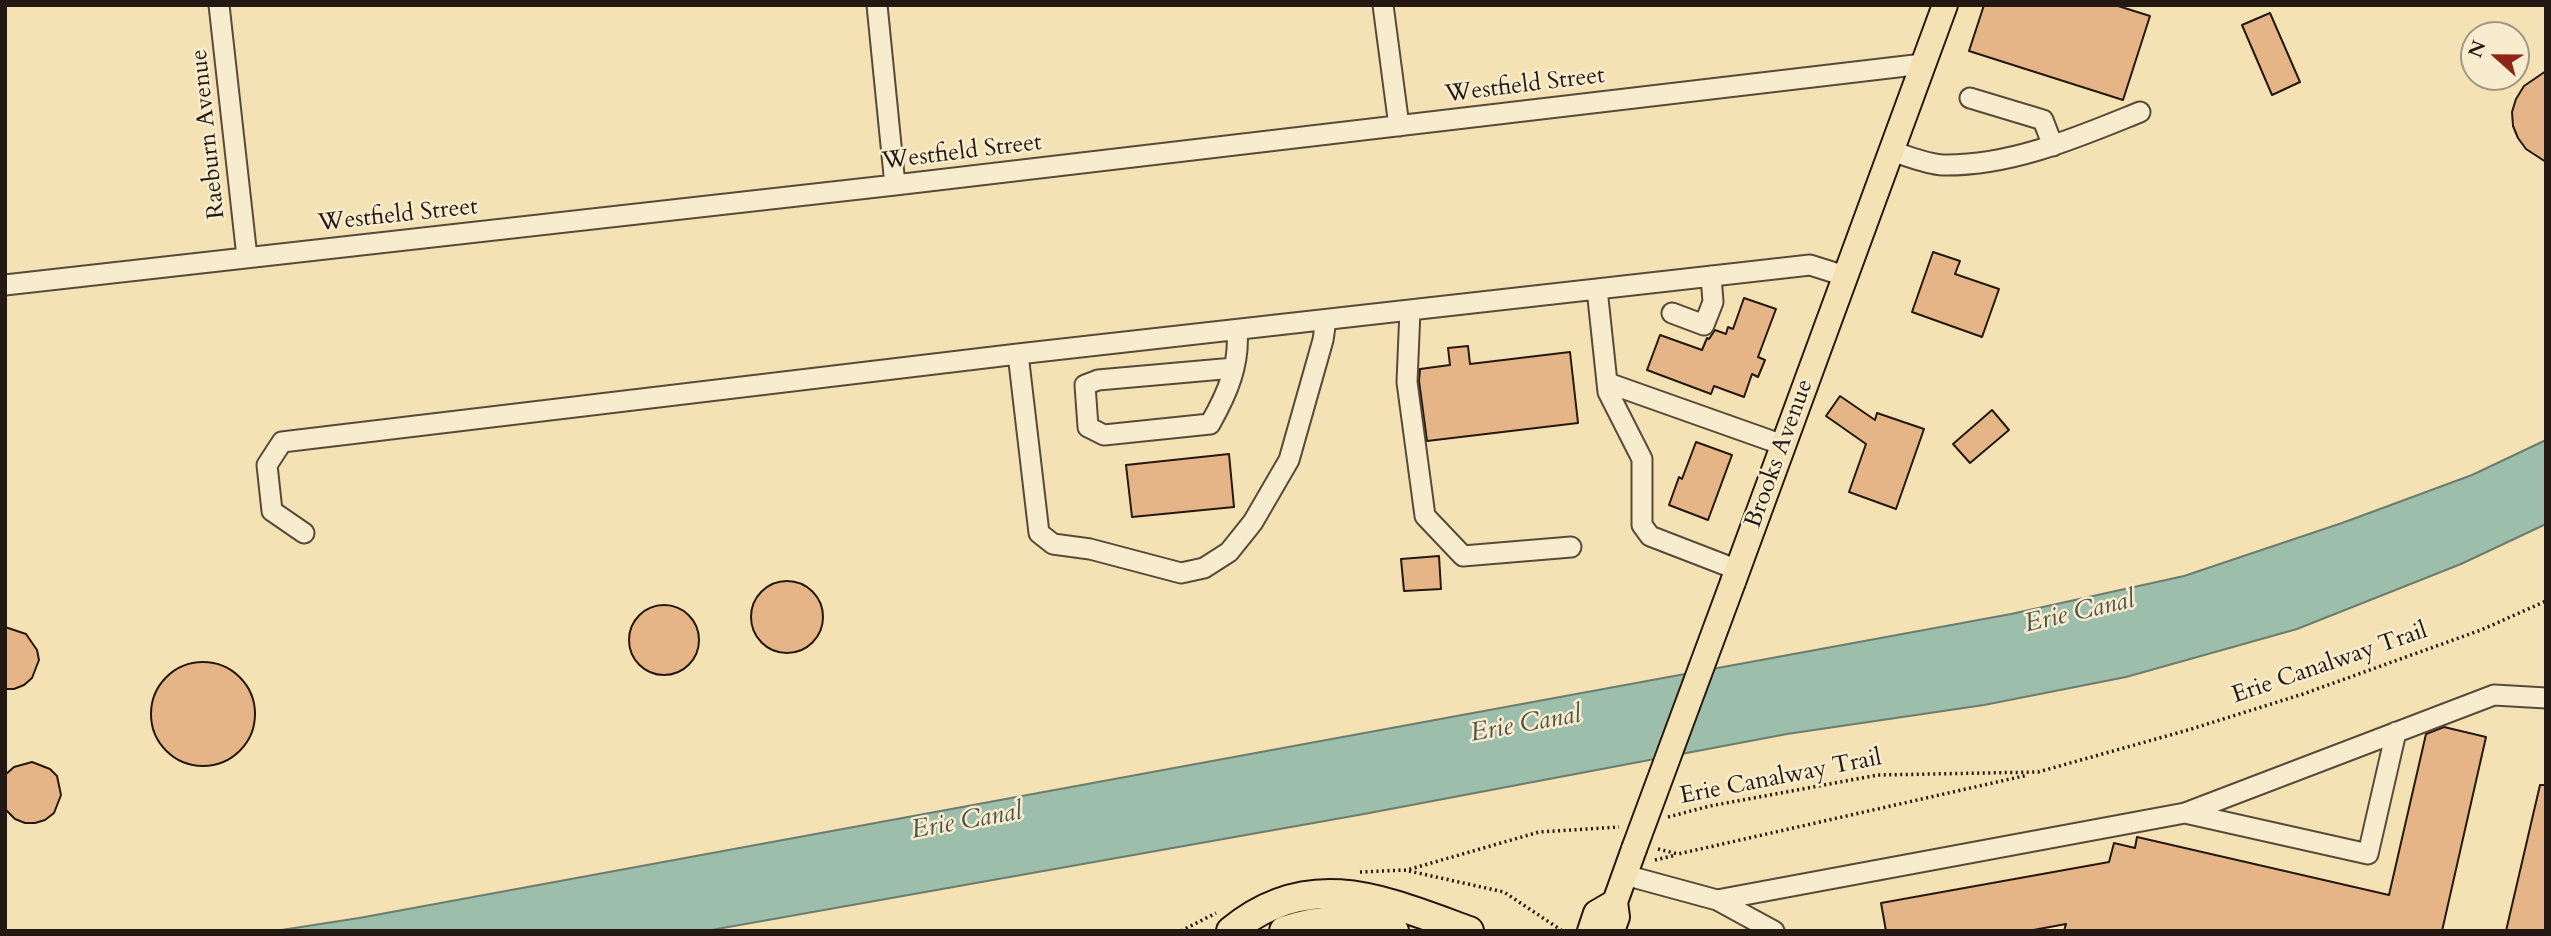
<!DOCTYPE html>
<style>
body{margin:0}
#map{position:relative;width:2551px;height:936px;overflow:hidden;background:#f5e2b4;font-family:Cardo,serif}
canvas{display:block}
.frame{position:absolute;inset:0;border:7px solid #231812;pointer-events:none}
.north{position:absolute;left:2460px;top:21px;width:70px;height:70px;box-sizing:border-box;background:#f8ecce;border:2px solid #a39783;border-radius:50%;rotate:291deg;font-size:19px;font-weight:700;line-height:28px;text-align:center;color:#231812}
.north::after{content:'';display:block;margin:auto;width:24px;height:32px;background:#8f2418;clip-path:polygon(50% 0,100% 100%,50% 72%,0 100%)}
</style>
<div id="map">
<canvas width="2551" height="936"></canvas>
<div class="frame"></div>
<div class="north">N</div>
</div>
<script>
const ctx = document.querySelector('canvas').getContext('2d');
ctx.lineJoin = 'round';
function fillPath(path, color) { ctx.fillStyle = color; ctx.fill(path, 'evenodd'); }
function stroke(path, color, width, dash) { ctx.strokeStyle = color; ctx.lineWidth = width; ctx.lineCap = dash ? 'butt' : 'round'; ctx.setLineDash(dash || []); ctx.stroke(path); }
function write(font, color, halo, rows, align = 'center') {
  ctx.font = font + ' Cardo,serif'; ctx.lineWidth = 5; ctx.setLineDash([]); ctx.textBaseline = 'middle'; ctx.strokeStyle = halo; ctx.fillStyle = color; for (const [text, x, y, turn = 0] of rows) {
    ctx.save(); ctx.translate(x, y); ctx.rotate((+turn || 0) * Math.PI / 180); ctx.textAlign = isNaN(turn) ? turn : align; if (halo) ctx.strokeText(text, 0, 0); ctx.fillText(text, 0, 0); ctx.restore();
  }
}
const water = new Path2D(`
 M 2546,440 L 2546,524 L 2461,564 L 2297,629 L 2126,677 L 1984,705 L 1787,734 L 1364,814 L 706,931 L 275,931 L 359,918 L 2011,614 L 2184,576 L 2342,523 L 2472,475 Z`);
const building = new Path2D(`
 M 1984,5 L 2115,5 L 2150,16 L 2123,100 L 1969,51 Z
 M 2270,13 L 2300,82 L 2272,95 L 2242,25 Z
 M 2546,71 L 2546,162 L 2526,149 L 2518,138 L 2513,126 L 2512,112 L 2516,99 L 2524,86 Z
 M 1933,252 L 1960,261 L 1955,274 L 1999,289 L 1982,337 L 1912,312 Z
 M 1744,298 L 1776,309 L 1758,357 L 1765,360 L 1758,377 L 1752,374 L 1744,397 L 1714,386 L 1711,394 L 1647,370 L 1660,335 L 1702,350 L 1707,338 L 1709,339 L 1715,330 L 1726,334 L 1728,327 L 1733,329 Z
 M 1468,346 L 1470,364 L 1570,352 L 1578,423 L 1427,441 L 1419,381 L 1420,369 L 1450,365 L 1448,348 Z
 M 1840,396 L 1875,420 L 1877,413 L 1924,429 L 1896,509 L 1849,492 L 1866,444 L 1826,416 Z
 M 1992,410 L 2009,430 L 1970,463 L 1953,444 Z
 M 1696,442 L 1732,455 L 1708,520 L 1669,505 L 1679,477 L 1682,479 Z
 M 1229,454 L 1234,507 L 1132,517 L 1126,465 Z
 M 1439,556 L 1441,589 L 1404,591 L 1401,559 Z
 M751 617a36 36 0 1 1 72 0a36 36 0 1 1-72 0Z
 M629 640a35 35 0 1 1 70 0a35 35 0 1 1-70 0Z
 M 5,627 L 26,634 L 37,650 L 39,660 L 32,678 L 24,685 L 14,689 L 5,689 Z
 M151 714a52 52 0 1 1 104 0a52 52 0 1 1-104 0Z
 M 2444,727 L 2486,737 L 2442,931 L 2064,931 L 2066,924 L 2028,931 L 1886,931 L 1881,903 L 2109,862 L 2114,843 L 2135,848 L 2137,837 L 2389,895 L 2426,734 Z
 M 32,762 L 50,769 L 57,776 L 61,795 L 54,813 L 45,820 L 35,823 L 25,823 L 15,819 L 5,809 L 5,775 L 14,767 Z
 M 2540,785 L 2546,785 L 2546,931 L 2506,931 Z`);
const path = new Path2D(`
 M 1668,817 L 1710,806 L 1878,775 L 2038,772 L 2188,730 L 2303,694 L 2481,630 L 2546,601
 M 1658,849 L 1678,854 L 2028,775
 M 1655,860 L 1676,855
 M 1409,871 L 1504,892 L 1561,930
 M 1360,872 L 1407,870 L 1539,832 L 1619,827
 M 1181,931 L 1216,913`);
const minor = new Path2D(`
 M 219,5 L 247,257
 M 877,5 L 895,185
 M 1383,5 L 1399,126
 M 1970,98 L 2043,120 L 2053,146
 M 1891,151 C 1908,156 1926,164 1943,165 C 2012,166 2078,137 2140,112
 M 5,285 L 895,185 L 1923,64
 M 1410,310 L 1407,382 L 1425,516 L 1463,556 L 1571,547
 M 1672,313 L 1704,325 L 1713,302 L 1711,276
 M 1018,354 L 1039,533 L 1053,544 L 1090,549 L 1181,573 L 1204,568 L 1229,552 L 1253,522 L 1289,460 L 1323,340 L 1326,320
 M 1234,368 L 1098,380 L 1085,385 L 1088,427 L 1104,435 L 1210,424 C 1227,394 1240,365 1237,330
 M 1608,383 L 1783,445
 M 304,533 L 272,511 L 267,465 L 282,442 L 1018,354 L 1597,289
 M 1738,570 L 1650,536 L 1642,525 L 1642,459 L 1608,392 L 1597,289 L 1810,265 L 1845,276
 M 2185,813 L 2368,854 L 2396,732
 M 1625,875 L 1717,900 L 1774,931
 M 1717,900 L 2185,813 L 2494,695 L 2546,698`);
const major = new Path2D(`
 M 1733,582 L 1945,5
 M 1590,931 L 1596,913 L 1615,902
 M 1612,931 L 1617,917 L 1615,902 L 1634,849`);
const highway = new Path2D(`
 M 1231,931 C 1310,866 1384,900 1469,931
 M 1284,931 C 1321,918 1357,918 1394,931`);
const majorBridge = new Path2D(`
 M 1634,849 L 1733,582`);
const streetNames = [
 ["Westfield Street",1525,86,-7],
 ["Raeburn Avenue",209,134,-96],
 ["Westfield Street",962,153,-7],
 ["Westfield Street",398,216,-6],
 ["Brooks Avenue",1780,454,-70],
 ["Erie Canalway Trail",2330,664,-19],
 ["Erie Canalway Trail",1781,778,-11]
];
const waterNames = [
 ["Erie Canal",2080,613,-13],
 ["Erie Canal",1526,725,-10],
 ["Erie Canal",967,822,-10]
];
fillPath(water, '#9dbeaa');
stroke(water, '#6c7c6d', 2);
fillPath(building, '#e5b587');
stroke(building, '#231812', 2);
stroke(minor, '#584a3a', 23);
stroke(major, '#231812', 28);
stroke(highway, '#231812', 32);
stroke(path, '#231812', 3.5, [2, 3.5]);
stroke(minor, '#f8ecce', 19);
stroke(major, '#f5e2b4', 24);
stroke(highway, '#f5e2b4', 28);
stroke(majorBridge, '#231812', 28, []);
stroke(majorBridge, '#f5e2b4', 24);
write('24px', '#231812', '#f8ecce', streetNames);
write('italic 26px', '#4e5247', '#f8ecce', waterNames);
</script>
